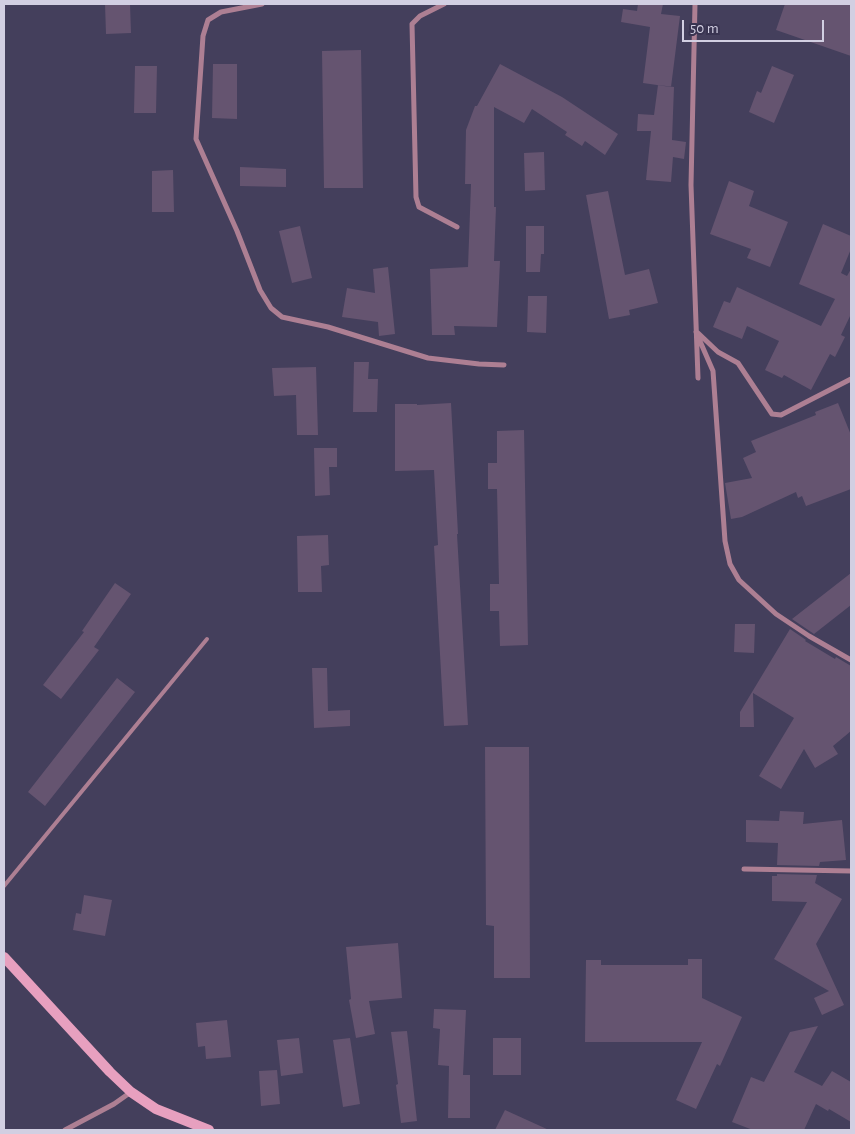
<!DOCTYPE html>
<style>
body{margin:0}
#map{position:relative;width:855px;height:1134px;overflow:hidden;background:#443f5c;font-family:"Alegreya Sans",sans-serif}
canvas{display:block}
.frame{position:absolute;inset:0;border:5px solid #d2cfe2;pointer-events:none}
.scale{position:absolute;left:682px;top:20px;width:142px;height:22px;box-sizing:border-box;border:2px solid #d2cfe2;border-top:0;padding-left:6px;font-size:15px;line-height:18px;white-space:nowrap;color:#d2cfe2;-webkit-text-stroke:4px #393451;paint-order:stroke}
</style>
<div id="map">
<canvas width="855" height="1134"></canvas>
<div class="frame"></div>
<div class="scale">50 m</div>
</div>
<script>
const ctx = document.querySelector('canvas').getContext('2d');
ctx.lineJoin = 'round';
function fillPath(path, color) { ctx.fillStyle = color; ctx.fill(path, 'evenodd'); }
function stroke(path, color, width, dash) { ctx.strokeStyle = color; ctx.lineWidth = width; ctx.lineCap = dash ? 'butt' : 'round'; ctx.setLineDash(dash || []); ctx.stroke(path); }
const building = new Path2D(`
 M 105,4 L 130,4 L 131,33 L 106,34 Z
 M 638,4 L 663,4 L 661,14 L 680,16 L 671,87 L 643,83 L 650,27 L 621,22 L 623,9 L 637,11 Z
 M 785,4 L 851,4 L 851,56 L 776,30 Z
 M 361,50 L 363,188 L 324,188 L 322,51 Z
 M 213,64 L 237,64 L 237,119 L 212,118 Z
 M 500,64 L 562,97 L 618,134 L 605,155 L 585,141 L 582,146 L 565,135 L 567,132 L 532,109 L 524,123 L 494,107 L 494,207 L 496,207 L 494,261 L 500,261 L 497,327 L 454,326 L 455,335 L 432,335 L 430,269 L 468,267 L 471,184 L 465,184 L 466,130 L 475,106 L 477,106 Z
 M 135,66 L 157,66 L 156,113 L 134,113 Z
 M 772,66 L 794,75 L 774,123 L 749,112 L 757,91 L 761,93 Z
 M 658,85 L 674,87 L 672,140 L 686,142 L 684,159 L 673,157 L 671,182 L 646,180 L 651,131 L 637,131 L 638,114 L 654,115 Z
 M 544,152 L 545,190 L 525,191 L 524,153 Z
 M 240,167 L 286,169 L 286,187 L 240,186 Z
 M 173,170 L 174,212 L 152,212 L 152,171 Z
 M 729,181 L 754,191 L 749,206 L 788,222 L 770,267 L 747,258 L 751,249 L 710,234 Z
 M 608,191 L 625,275 L 649,269 L 658,303 L 629,310 L 630,315 L 609,319 L 586,195 Z
 M 823,224 L 851,236 L 851,249 L 841,273 L 847,276 L 851,269 L 851,314 L 841,335 L 845,337 L 835,357 L 830,354 L 811,390 L 784,375 L 782,378 L 765,370 L 779,341 L 747,326 L 742,339 L 713,327 L 724,301 L 730,303 L 737,287 L 821,326 L 835,299 L 799,284 Z
 M 300,226 L 312,278 L 292,283 L 279,231 Z
 M 526,226 L 544,226 L 544,254 L 541,254 L 540,272 L 526,272 Z
 M 388,267 L 395,334 L 379,336 L 378,322 L 342,317 L 347,288 L 375,293 L 373,269 Z
 M 528,296 L 547,296 L 546,333 L 527,332 Z
 M 354,362 L 369,362 L 368,379 L 378,379 L 377,412 L 353,412 Z
 M 316,367 L 318,435 L 297,435 L 296,395 L 274,396 L 272,368 Z
 M 451,403 L 458,534 L 457,534 L 468,725 L 444,726 L 434,546 L 438,545 L 434,470 L 395,471 L 395,404 L 417,404 L 417,405 Z
 M 838,403 L 851,435 L 851,489 L 806,506 L 802,496 L 798,498 L 796,492 L 742,517 L 731,519 L 725,483 L 752,478 L 743,458 L 756,452 L 751,441 L 816,415 L 815,412 Z
 M 524,430 L 528,645 L 500,646 L 499,611 L 490,611 L 490,584 L 499,584 L 497,489 L 488,489 L 488,463 L 497,463 L 497,431 Z
 M 314,448 L 337,448 L 337,467 L 329,467 L 330,495 L 315,496 Z
 M 328,535 L 329,565 L 321,566 L 322,592 L 298,592 L 297,536 Z
 M 851,573 L 851,605 L 814,634 L 792,619 Z
 M 115,583 L 131,594 L 94,647 L 99,650 L 61,699 L 43,685 L 84,632 L 82,631 Z
 M 735,624 L 755,624 L 754,653 L 734,652 Z
 M 790,629 L 806,640 L 805,641 L 835,659 L 836,657 L 851,666 L 851,731 L 833,746 L 838,754 L 815,768 L 804,749 L 781,789 L 759,776 L 794,718 L 753,693 L 754,727 L 740,727 L 740,712 Z
 M 312,668 L 327,668 L 328,711 L 350,710 L 350,726 L 314,728 Z
 M 117,678 L 135,692 L 45,806 L 28,792 Z
 M 485,747 L 529,747 L 530,978 L 494,978 L 494,926 L 486,925 Z
 M 780,811 L 804,812 L 803,824 L 842,820 L 846,860 L 820,862 L 819,866 L 777,865 L 778,843 L 746,842 L 746,820 L 779,821 Z
 M 777,874 L 817,875 L 815,883 L 842,899 L 816,944 L 844,1005 L 822,1015 L 814,998 L 829,991 L 774,959 L 807,902 L 772,901 L 772,876 L 777,876 Z
 M 84,895 L 112,900 L 105,936 L 73,930 L 76,913 L 81,914 Z
 M 398,943 L 402,998 L 369,1001 L 375,1034 L 356,1038 L 349,1000 L 351,999 L 346,947 Z
 M 688,959 L 702,959 L 702,998 L 742,1017 L 720,1066 L 717,1064 L 696,1109 L 676,1100 L 702,1042 L 585,1042 L 586,960 L 601,960 L 601,965 L 688,965 Z
 M 434,1009 L 466,1010 L 463,1075 L 470,1075 L 470,1118 L 448,1118 L 449,1066 L 438,1065 L 440,1029 L 433,1028 Z
 M 227,1020 L 231,1057 L 206,1059 L 205,1046 L 198,1047 L 196,1023 Z
 M 818,1026 L 794,1072 L 822,1086 L 832,1071 L 851,1082 L 851,1122 L 829,1109 L 828,1111 L 816,1104 L 804,1130 L 753,1130 L 732,1122 L 751,1077 L 764,1082 L 790,1032 Z
 M 407,1031 L 417,1121 L 401,1123 L 396,1085 L 398,1084 L 391,1032 Z
 M 299,1038 L 303,1073 L 281,1076 L 277,1040 Z
 M 350,1038 L 360,1104 L 343,1107 L 333,1040 Z
 M 493,1038 L 521,1038 L 521,1075 L 493,1075 Z
 M 277,1070 L 280,1104 L 261,1106 L 259,1071 Z
 M 505,1110 L 549,1130 L 495,1130 Z`);
const lane = new Path2D(`
 M 4,886 L 207,639`);
const street = new Path2D(`
 M 262,4 L 221,12 L 208,20 L 203,36 L 196,139 L 237,231 L 260,290 L 271,308 L 282,317 L 328,327 L 428,358 L 479,364 L 504,365
 M 444,4 L 420,16 L 412,24 L 416,197 L 419,207 L 457,227
 M 695,4 L 691,185 L 698,378
 M 696,332 L 713,371 L 725,541 L 730,564 L 739,580 L 776,614 L 809,636 L 851,660
 M 698,333 L 718,352 L 738,363 L 772,414 L 781,415 L 851,379
 M 744,869 L 851,871
 M 65,1130 L 114,1104 L 131,1092`);
const secondary = new Path2D(`
 M 4,957 L 110,1072 L 131,1092 L 156,1109 L 209,1130`);
fillPath(building, '#655470');
stroke(lane, '#ad7f93', 4);
stroke(street, '#ad7f93', 5);
stroke(secondary, '#e7a0bf', 10);
</script>
